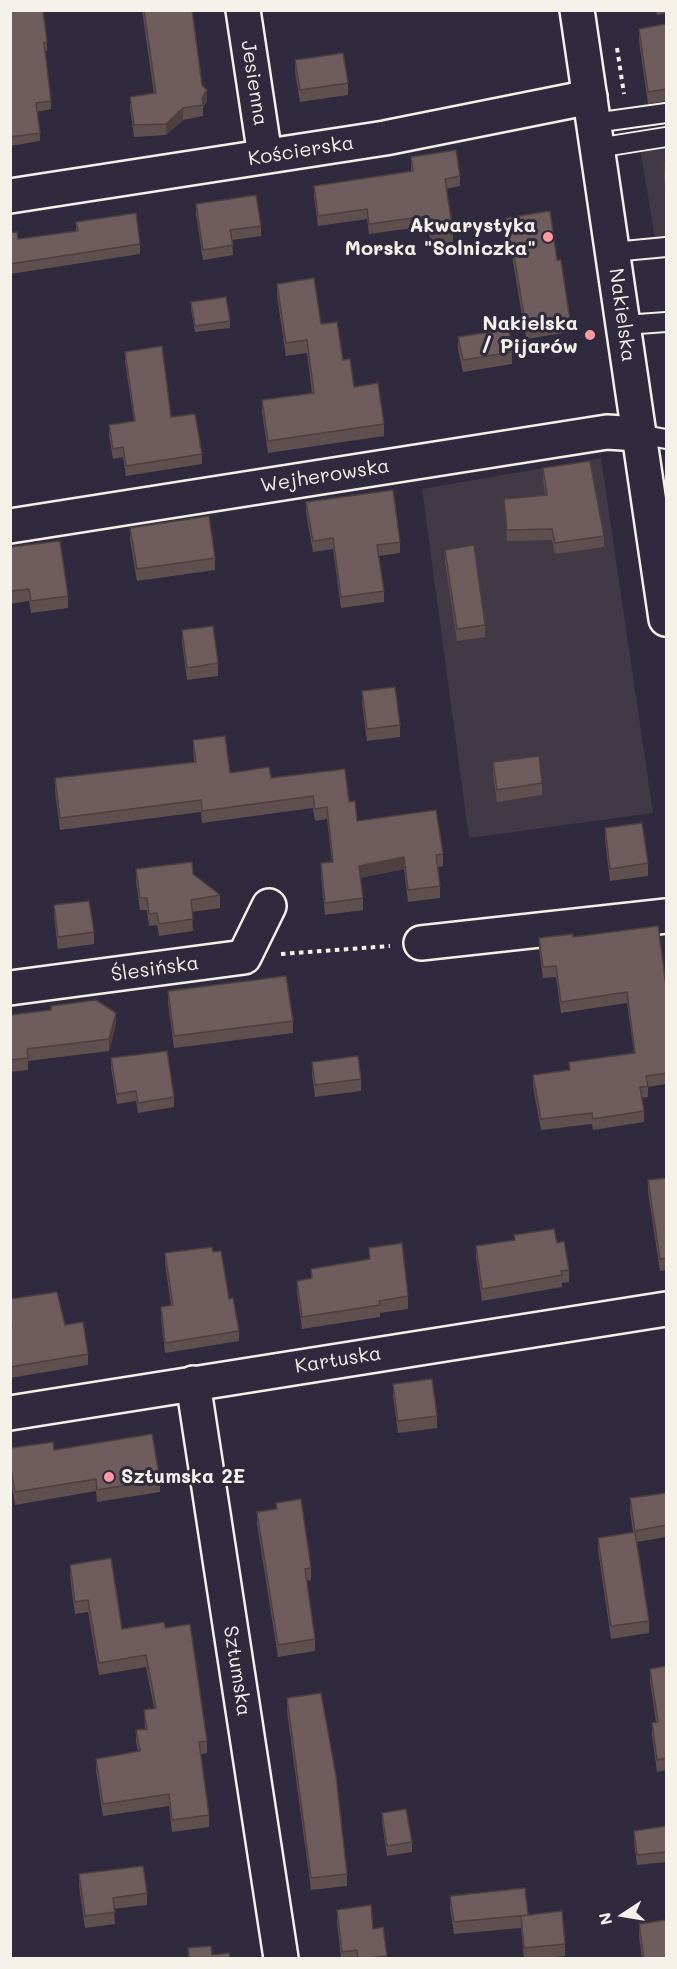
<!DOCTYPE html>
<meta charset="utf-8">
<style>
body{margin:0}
#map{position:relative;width:677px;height:1969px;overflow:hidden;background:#2f2a3d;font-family:Mali,sans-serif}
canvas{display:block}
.frame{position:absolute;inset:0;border:12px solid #f4f1e8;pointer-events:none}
.north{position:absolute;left:593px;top:1885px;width:60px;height:60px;-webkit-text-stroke:4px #2f2a3d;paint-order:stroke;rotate:258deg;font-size:16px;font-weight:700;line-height:24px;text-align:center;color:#f4f1e8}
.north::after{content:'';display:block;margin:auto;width:21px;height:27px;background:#f4f1e8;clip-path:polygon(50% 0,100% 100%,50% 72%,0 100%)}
</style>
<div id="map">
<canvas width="677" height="1969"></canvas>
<div class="frame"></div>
<div class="north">N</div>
</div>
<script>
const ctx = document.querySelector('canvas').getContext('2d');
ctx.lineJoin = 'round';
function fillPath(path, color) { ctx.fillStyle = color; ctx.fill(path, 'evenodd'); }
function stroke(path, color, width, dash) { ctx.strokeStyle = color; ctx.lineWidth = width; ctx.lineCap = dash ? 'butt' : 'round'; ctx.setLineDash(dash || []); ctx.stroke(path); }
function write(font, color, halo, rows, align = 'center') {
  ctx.font = font + ' Mali,sans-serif'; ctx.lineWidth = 6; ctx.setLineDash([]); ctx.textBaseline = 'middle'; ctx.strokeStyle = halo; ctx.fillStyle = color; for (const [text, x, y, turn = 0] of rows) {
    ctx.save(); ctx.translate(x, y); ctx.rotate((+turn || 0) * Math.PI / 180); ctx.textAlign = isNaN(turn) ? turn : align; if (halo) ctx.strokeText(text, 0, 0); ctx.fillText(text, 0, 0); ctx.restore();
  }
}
const built = new Path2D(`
 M 666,126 L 666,236 L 655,238 L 637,130 Z
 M 601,458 L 653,813 L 469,838 L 422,489 Z`);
const path = new Path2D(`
 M 617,48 L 624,94
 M 281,954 L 390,946`);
const service = new Path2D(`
 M 594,123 L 666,113
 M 597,148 L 666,137
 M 613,252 L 666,247
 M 624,325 L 666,322
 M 639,434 L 666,439`);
const minor = new Path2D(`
 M 243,10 L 265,156
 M 10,196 L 385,138 L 590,97
 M 10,526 L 607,432 L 639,434
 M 421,943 L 666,916
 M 10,988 L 244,957 L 269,906
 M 193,1383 L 281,1958
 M 10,1413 L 666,1309`);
const secondary = new Path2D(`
 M 577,10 L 666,619`);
const wall = new Path2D(`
 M 10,10 L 47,42 L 47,51 L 45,51 L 51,101 L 51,109 L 37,112 L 40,133 L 40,141 L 10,146 Z
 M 142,10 L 192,10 L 202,85 L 207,101 L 203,108 L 203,116 L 183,120 L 166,135 L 134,137 L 130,108 L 130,97 L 154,94 Z
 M 656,10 L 666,10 L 666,13 L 657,15 Z
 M 666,24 L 666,101 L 648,104 L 639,41 L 639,29 Z
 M 295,60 L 348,83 L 348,95 L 300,102 L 295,72 Z
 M 411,157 L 460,176 L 460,186 L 446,189 L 453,232 L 453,242 L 431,245 L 428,226 L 369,234 L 367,219 L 318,226 L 314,196 L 314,186 L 411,171 Z
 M 666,162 L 666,195 L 664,178 L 664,163 Z
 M 196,204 L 261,226 L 261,236 L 232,240 L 233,255 L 203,260 L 196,214 Z
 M 506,218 L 570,320 L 570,332 L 526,339 L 512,256 L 509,256 L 506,230 Z
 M 76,222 L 140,244 L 140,254 L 10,274 L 10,233 L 18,239 L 76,231 Z
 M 277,284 L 321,324 L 343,360 L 354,387 L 384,424 L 384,436 L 268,453 L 262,412 L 262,400 L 312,393 L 307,353 L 286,356 L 277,296 Z
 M 191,302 L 230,321 L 230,328 L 195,332 L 191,309 Z
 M 458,337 L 512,352 L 512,364 L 463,372 L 458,349 Z
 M 125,352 L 171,417 L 202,454 L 202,464 L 126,476 L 123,457 L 113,459 L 109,436 L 109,425 L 134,421 L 125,362 Z
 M 543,468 L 604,536 L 604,547 L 555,554 L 552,540 L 507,541 L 504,499 L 545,495 L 543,480 Z
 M 306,502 L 400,542 L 400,553 L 379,556 L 384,591 L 384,602 L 341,608 L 333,549 L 313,552 L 306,513 Z
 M 130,528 L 215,558 L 215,570 L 137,581 L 130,540 Z
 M 10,547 L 68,596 L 68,608 L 31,613 L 29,601 L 10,604 Z
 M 445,550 L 485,625 L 485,637 L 457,641 L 445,562 Z
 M 182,630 L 218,663 L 218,676 L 187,680 L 182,642 Z
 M 362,691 L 400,725 L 400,737 L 367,741 L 362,703 Z
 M 193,740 L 230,773 L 271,778 L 349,802 L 357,821 L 443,854 L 443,866 L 438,867 L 440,886 L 440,898 L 408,902 L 404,869 L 360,878 L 363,898 L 363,910 L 325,915 L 321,875 L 321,863 L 332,862 L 327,819 L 315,821 L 313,808 L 202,823 L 201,812 L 60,830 L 55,791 L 55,778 L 194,762 Z
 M 493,762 L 542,783 L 542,795 L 497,802 L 493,774 Z
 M 605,828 L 648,863 L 648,876 L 610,881 L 605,840 Z
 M 136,869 L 193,874 L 220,895 L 220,908 L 192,912 L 193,931 L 159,936 L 157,925 L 149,926 L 147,910 L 140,910 L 136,881 Z
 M 54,905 L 94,932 L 94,944 L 58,949 L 54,917 Z
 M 573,937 L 666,986 L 666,1084 L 648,1087 L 648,1097 L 641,1098 L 644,1111 L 644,1122 L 593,1130 L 592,1124 L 541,1130 L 533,1086 L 533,1075 L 569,1071 L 569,1062 L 634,1053 L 627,1003 L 561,1013 L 556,977 L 543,978 L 539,949 L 539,938 Z
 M 168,991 L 293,1021 L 293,1033 L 174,1048 L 168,1003 Z
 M 51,1006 L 116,1025 L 109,1051 L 28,1061 L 28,1070 L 10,1072 L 10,1015 L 51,1010 Z
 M 111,1058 L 174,1097 L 174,1107 L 138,1113 L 136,1101 L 117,1104 L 111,1068 Z
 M 312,1062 L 361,1079 L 361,1091 L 315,1097 L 312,1074 Z
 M 666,1178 L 666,1270 L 660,1271 L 648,1192 L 648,1180 Z
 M 514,1235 L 557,1243 L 569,1270 L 569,1282 L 562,1283 L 562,1287 L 482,1301 L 476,1258 L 476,1246 L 514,1240 Z
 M 369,1248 L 408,1296 L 408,1309 L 380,1313 L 380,1317 L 302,1329 L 297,1293 L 297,1281 L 311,1278 L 311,1269 L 369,1260 Z
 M 213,1252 L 239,1331 L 239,1341 L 165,1353 L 161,1318 L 161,1307 L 171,1306 L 165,1263 L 165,1253 Z
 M 10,1299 L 65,1325 L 88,1354 L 88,1365 L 10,1378 Z
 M 393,1384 L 437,1416 L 437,1428 L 398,1433 L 393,1396 Z
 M 10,1448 L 54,1450 L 160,1480 L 160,1492 L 97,1502 L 96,1491 L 15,1505 L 10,1475 Z
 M 666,1493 L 666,1537 L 637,1542 L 649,1621 L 649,1633 L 611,1639 L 598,1550 L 598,1538 L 633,1532 L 630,1511 L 630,1498 Z
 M 276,1503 L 311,1568 L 311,1580 L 306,1581 L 315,1639 L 315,1651 L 278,1657 L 257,1524 L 257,1512 L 276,1509 Z
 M 70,1565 L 122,1629 L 165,1628 L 207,1741 L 207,1753 L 201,1754 L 209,1815 L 209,1827 L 172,1832 L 169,1806 L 103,1816 L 96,1771 L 96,1759 L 138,1752 L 136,1742 L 136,1730 L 145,1729 L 144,1710 L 154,1708 L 146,1667 L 99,1675 L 88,1612 L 75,1614 L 70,1577 Z
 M 666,1666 L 666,1770 L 657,1772 L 652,1735 L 652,1723 L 656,1722 L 650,1681 L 650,1669 Z
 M 287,1698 L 347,1874 L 347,1886 L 311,1890 L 287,1711 Z
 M 382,1813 L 412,1842 L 412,1852 L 387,1856 L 382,1822 Z
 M 666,1826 L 666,1862 L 637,1865 L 634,1841 L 634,1831 Z
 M 79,1874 L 147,1893 L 147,1905 L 114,1909 L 115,1924 L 85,1928 L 79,1886 Z
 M 450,1896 L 528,1915 L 565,1944 L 565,1956 L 539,1959 L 524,1959 L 521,1928 L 454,1934 L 450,1908 Z
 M 337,1910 L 373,1929 L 387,1956 L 387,1959 L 341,1959 L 337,1922 Z
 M 639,1924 L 666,1959 L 642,1959 L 639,1936 Z`);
const shadedWall = new Path2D(`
 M 207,90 L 207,101 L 203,108 L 202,98 Z
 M 183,108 L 183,120 L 166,135 L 166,124 Z
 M 404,857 L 404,869 L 359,878 L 359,866 Z
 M 116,1013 L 116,1025 L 109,1051 L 109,1039 Z`);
const building = new Path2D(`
 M 10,10 L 37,10 L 37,11 L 43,10 L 47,42 L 44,43 L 51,101 L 36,103 L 40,133 L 10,137 Z
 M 144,10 L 192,10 L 202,85 L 207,90 L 202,98 L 203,105 L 183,108 L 166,124 L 134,125 L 130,97 L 156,93 Z
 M 666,24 L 666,89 L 648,92 L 639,29 Z
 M 343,53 L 348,83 L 300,90 L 295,60 Z
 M 456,150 L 460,176 L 445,179 L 453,232 L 431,235 L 428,216 L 369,224 L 367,209 L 318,216 L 314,186 L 413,171 L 411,157 Z
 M 666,162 L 666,180 L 664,163 Z
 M 256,195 L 261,226 L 230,230 L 233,245 L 203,250 L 196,204 Z
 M 550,211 L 557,260 L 561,260 L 570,320 L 526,327 L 512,244 L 509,244 L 506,218 Z
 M 136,213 L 140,244 L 10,264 L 10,233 L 17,232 L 18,239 L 78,231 L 76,222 Z
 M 314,278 L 321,324 L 337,322 L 343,360 L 350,359 L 354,387 L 378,383 L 384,424 L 268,441 L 262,400 L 314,393 L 307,340 L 286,343 L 277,284 Z
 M 226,297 L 230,321 L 195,326 L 191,302 Z
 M 509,329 L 512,352 L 463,360 L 458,337 Z
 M 162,346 L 171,417 L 195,414 L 202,454 L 126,466 L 123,447 L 113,449 L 109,425 L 135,421 L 125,352 Z
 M 590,461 L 604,536 L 555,543 L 552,529 L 507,530 L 504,499 L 547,495 L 543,468 Z
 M 393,490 L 400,542 L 377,545 L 384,591 L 341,597 L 333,538 L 313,541 L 306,502 Z
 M 209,516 L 215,558 L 137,569 L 130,528 Z
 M 60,541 L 68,596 L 31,601 L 29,589 L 10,591 L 10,547 Z
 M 474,545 L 485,625 L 457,629 L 445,550 Z
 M 213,626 L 218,663 L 187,668 L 182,630 Z
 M 395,687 L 400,725 L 367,729 L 362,691 Z
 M 225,736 L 230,773 L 269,767 L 271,778 L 345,769 L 349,802 L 355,801 L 357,821 L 436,810 L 443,854 L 436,855 L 440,886 L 408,890 L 404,857 L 359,866 L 363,898 L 325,903 L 321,863 L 333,862 L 327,807 L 315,809 L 313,796 L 202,811 L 201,800 L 60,818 L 55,778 L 196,762 L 193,740 Z
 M 539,756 L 542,783 L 497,790 L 493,762 Z
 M 642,823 L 648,863 L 610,869 L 605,828 Z
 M 192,862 L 193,874 L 220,895 L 191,900 L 193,919 L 159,924 L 157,913 L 149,914 L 147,898 L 140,898 L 136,869 Z
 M 89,901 L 94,932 L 58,937 L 54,905 Z
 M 658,926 L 666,986 L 666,1073 L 646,1076 L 648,1086 L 640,1087 L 644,1111 L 593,1119 L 592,1113 L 541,1119 L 533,1075 L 570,1070 L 569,1062 L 635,1053 L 627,992 L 561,1002 L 556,966 L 543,967 L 539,938 L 573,934 L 573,937 Z
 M 286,976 L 293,1021 L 174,1036 L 168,991 Z
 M 96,1000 L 116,1013 L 109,1039 L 27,1049 L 28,1058 L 10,1060 L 10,1015 L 51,1010 L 51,1006 Z
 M 167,1051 L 174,1097 L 138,1103 L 136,1091 L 117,1094 L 111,1058 Z
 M 358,1056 L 361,1079 L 315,1085 L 312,1062 Z
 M 666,1178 L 666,1258 L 660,1259 L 648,1180 Z
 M 554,1229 L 557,1243 L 564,1241 L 569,1270 L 561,1271 L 562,1275 L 482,1289 L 476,1246 L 515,1240 L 514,1235 Z
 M 402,1243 L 408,1296 L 379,1301 L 380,1305 L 302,1317 L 297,1281 L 312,1278 L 311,1269 L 370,1259 L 369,1248 Z
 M 212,1247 L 213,1252 L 221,1251 L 229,1299 L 233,1298 L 239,1331 L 165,1343 L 161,1307 L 173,1305 L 165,1253 Z
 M 57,1292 L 65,1325 L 83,1322 L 88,1354 L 10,1367 L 10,1327 L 12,1327 L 10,1319 L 10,1299 Z
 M 432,1379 L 437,1416 L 398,1421 L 393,1384 Z
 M 152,1434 L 160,1480 L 97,1490 L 96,1479 L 15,1492 L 10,1463 L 10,1448 L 53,1442 L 54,1450 Z
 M 666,1493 L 666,1525 L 635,1531 L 630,1498 Z
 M 301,1499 L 311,1568 L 305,1569 L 315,1639 L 278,1645 L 257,1512 L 277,1509 L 276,1503 Z
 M 635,1532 L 649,1621 L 611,1626 L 598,1538 Z
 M 111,1558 L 122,1629 L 164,1622 L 165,1628 L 190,1624 L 207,1741 L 199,1742 L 209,1815 L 172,1820 L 169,1794 L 103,1804 L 96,1759 L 140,1751 L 136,1730 L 147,1729 L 144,1710 L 156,1708 L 146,1655 L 99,1663 L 88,1600 L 75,1602 L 70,1565 Z
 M 666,1666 L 666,1758 L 657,1760 L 652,1723 L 658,1722 L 650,1669 Z
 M 321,1693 L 336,1776 L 347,1874 L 311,1878 L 287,1698 Z
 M 406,1809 L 412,1842 L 387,1846 L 382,1813 Z
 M 666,1826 L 666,1852 L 637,1855 L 634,1831 Z
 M 143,1866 L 147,1893 L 113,1898 L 115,1912 L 85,1916 L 79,1874 Z
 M 525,1888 L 528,1915 L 454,1922 L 450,1896 Z
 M 371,1905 L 373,1929 L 383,1927 L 387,1956 L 358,1959 L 357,1950 L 342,1952 L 337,1910 Z
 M 562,1911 L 565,1944 L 524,1948 L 521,1916 Z
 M 666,1920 L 666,1959 L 644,1959 L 639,1924 Z
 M 211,1946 L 212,1955 L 229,1953 L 230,1959 L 189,1959 L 188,1948 Z`);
const markers = [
 [548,237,6,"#ff9aa2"],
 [590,335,6,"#ff9aa2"],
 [109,1477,6,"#ff9aa2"]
];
const streetNames = [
 ["Jesienna",254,83,81],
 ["Kościerska",301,151,-9],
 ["Nakielska",622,315,82],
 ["Wejherowska",325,476,-9],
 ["Ślesińska",155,969,-8],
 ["Kartuska",338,1360,-9],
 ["Sztumska",237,1671,81]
];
const poiNames = [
 ["Akwarystyka",536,226],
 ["Morska \"Solniczka\"",536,249],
 ["Nakielska",578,324],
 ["/ Pijarów",578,347],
 ["Sztumska 2E",121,1477,"left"]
];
fillPath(built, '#423946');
stroke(service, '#f4f1e8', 22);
stroke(minor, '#f4f1e8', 38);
stroke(secondary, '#f4f1e8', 38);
stroke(path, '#f4f1e8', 4, [4.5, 4.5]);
stroke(service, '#2f2a3d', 18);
stroke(minor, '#2f2a3d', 33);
stroke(secondary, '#2f2a3d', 33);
fillPath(wall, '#5f4f4f');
fillPath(shadedWall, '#4e4040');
fillPath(building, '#6f5c5c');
stroke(building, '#4e4040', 1.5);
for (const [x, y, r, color] of markers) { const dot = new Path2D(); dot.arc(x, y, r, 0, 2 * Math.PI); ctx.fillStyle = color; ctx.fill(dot); stroke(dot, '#2f2a3d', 2); }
write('20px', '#f4f1e8', '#2f2a3d', streetNames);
write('bold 20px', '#f4f1e8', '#2f2a3d', poiNames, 'right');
</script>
